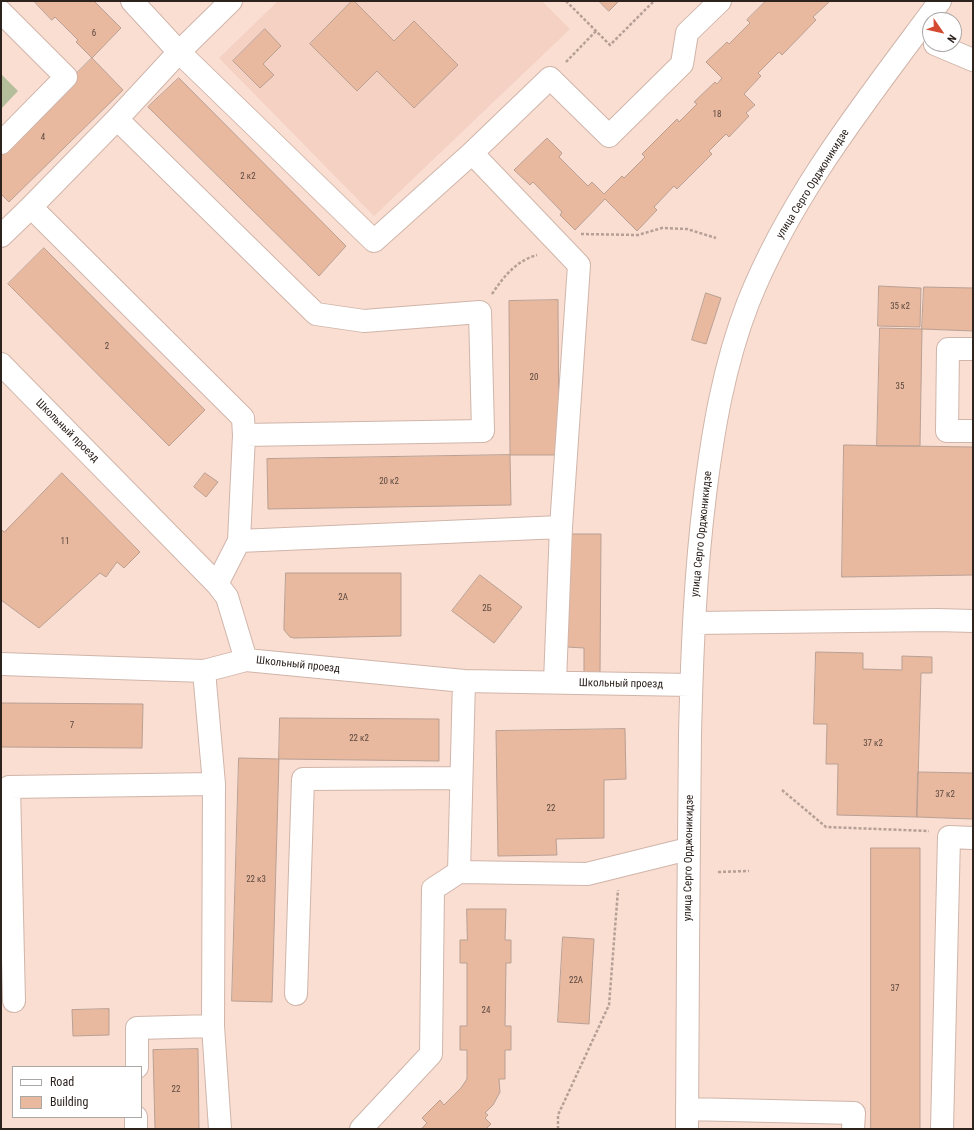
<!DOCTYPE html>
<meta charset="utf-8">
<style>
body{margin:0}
#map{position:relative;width:974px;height:1130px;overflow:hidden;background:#faded2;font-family:"Roboto Condensed",sans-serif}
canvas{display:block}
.frame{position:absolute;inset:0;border:2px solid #2c221e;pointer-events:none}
.legend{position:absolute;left:12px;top:1066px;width:130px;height:52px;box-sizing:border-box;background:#fff;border:1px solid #aba7a5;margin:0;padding:5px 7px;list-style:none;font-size:12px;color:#2c221e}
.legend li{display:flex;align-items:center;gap:8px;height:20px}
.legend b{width:20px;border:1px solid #aba7a5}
.north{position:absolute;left:922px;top:12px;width:40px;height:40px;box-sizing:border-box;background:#fff;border:1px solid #aba7a5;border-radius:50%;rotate:124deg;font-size:11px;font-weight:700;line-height:16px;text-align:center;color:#2c221e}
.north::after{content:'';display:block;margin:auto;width:14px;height:18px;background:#d44931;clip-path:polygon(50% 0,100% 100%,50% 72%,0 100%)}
</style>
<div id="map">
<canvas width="974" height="1130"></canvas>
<div class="frame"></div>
<ul class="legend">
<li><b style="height:5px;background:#fff"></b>Road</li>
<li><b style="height:11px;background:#e8b89f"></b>Building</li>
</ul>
<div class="north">N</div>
</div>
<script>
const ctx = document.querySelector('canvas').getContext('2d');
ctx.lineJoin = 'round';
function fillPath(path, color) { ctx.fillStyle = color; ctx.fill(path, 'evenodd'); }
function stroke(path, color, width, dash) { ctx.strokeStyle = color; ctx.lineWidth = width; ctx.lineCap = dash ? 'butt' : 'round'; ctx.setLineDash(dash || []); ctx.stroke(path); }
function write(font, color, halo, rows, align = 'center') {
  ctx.font = font + ' "Roboto Condensed",sans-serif'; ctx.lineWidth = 3; ctx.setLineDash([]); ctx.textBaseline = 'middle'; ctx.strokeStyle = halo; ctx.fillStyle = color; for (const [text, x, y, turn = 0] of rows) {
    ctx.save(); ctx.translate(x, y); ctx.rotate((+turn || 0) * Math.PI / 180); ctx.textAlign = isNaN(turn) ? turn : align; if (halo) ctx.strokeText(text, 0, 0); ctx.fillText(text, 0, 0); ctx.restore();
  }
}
const built = new Path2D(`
 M 278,1 L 542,1 L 570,29 L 374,216 L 219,58 Z`);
const green = new Path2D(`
 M 1,74 L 18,91 L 1,109 Z`);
const building = new Path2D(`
 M 34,1 L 94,1 L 121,28 L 92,58 L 76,42 L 78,40 L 55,17 L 52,20 Z
 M 352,1 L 354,1 L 394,41 L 414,21 L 458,65 L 414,108 L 377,71 L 357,91 L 310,44 Z
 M 599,1 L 619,1 L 609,11 Z
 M 766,1 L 830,1 L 813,17 L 816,20 L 782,55 L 779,52 L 758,73 L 761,76 L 744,94 L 755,105 L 746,113 L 749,116 L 729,137 L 726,134 L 709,151 L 712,154 L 677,189 L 674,186 L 654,207 L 657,210 L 637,231 L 605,199 L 575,230 L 560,215 L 562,212 L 533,182 L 530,185 L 514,170 L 547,138 L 562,153 L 559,157 L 588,186 L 592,182 L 604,194 L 622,176 L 624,178 L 645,157 L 642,154 L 677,119 L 679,122 L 697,104 L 694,102 L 715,82 L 717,84 L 722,78 L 706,62 L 727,42 L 729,44 L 750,23 L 747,20 Z
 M 265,29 L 281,46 L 263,64 L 274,75 L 260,88 L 233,61 Z
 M 92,58 L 123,90 L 9,202 L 1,194 L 1,149 Z
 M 179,78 L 346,246 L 319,276 L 148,107 Z
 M 44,248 L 205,410 L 169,446 L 8,284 Z
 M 879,286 L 921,288 L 920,327 L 878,326 Z
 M 924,287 L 973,288 L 973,331 L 922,329 Z
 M 706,293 L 721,298 L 706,344 L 692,340 Z
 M 558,300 L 559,455 L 510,455 L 509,301 Z
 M 880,328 L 922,329 L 920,446 L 877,446 Z
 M 844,445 L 973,447 L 973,575 L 842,577 Z
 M 510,455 L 511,505 L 268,509 L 267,459 Z
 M 62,473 L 140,552 L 124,568 L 117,562 L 106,577 L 100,573 L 39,628 L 1,600 L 1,529 L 4,532 Z
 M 205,473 L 218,482 L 206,497 L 194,487 Z
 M 567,534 L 601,534 L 600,674 L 584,673 L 584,648 L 567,647 Z
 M 286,573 L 401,573 L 401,636 L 294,638 L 290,637 L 284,630 L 284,624 Z
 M 480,575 L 522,607 L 494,643 L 452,611 Z
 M 816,652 L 863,653 L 863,669 L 902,670 L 902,656 L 932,657 L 932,673 L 921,673 L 917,817 L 837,815 L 838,764 L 826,764 L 827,724 L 814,724 Z
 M 1,703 L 143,704 L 142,748 L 1,747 Z
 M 280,718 L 439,719 L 439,761 L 279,759 Z
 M 625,729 L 626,779 L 604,780 L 604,838 L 556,839 L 557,855 L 498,856 L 496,731 Z
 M 239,758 L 279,759 L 272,1002 L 232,1001 Z
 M 918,772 L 973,773 L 973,819 L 917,817 Z
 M 871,848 L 920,848 L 920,1129 L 871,1129 Z
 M 467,909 L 506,909 L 505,940 L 511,940 L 511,963 L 506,963 L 505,1026 L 511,1026 L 511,1050 L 505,1050 L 505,1079 L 499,1079 L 500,1092 L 493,1105 L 485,1113 L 488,1115 L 485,1118 L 491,1124 L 486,1129 L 421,1129 L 427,1123 L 422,1118 L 440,1100 L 444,1105 L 461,1088 L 467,1079 L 467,1050 L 460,1050 L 460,1026 L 467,1026 L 467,963 L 460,963 L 460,940 L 467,940 Z
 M 563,937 L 594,939 L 589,1024 L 558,1022 Z
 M 109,1009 L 109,1035 L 73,1036 L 72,1010 Z
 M 198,1049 L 199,1129 L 155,1129 L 153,1050 Z`);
const path = new Path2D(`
 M 566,1 L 610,45 L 654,1
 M 566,62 L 596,31
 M 581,234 L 638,235 L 662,228 L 687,229 L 716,238
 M 492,294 C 504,276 516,261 537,255
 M 782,790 L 826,827 L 929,831
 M 718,872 L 749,871
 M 558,1129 L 558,1115 L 609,1005 L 618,890`);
const minor = new Path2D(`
 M 132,1 L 179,52 L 374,241 L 472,153 L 579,265 L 561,527 L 555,682
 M 1,12 L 66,77 L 1,143
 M 935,44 L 973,60
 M 117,119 L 316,314 L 364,321 L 480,312 L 483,431 L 244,435
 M 472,153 L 550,78 L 609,136 L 682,64 L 687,33 L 720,1
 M 31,207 L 243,418 L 244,435 L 239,541 L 561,527
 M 1,236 L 31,207 L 117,119 L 179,52 L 231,1
 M 973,349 L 948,349 L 947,431 L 973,431
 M 1,364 L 217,584 L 227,597 L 246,660 L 464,681 L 691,685
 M 217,584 L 239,541
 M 694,623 L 937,620 L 973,621
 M 1,664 L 204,671 L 246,660
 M 204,671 L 214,784 L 213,1026 L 220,1129
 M 459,872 L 464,681
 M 296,994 L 303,779 L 461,778
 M 14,1001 L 9,787 L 214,784
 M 137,1067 L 137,1028 L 213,1026
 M 687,1109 L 854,1113 L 853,1129
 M 136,1129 L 136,1117
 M 361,1129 L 431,1054 L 433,889 L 459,872 L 587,874 L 688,849
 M 687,1129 C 688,997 688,866 690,734 C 692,654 695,575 705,495 C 713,430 724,365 748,303 C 792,192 870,96 940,1
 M 942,1129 L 949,837 L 973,838`);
const numberNames = [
 ["6",94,34],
 ["18",717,115],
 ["4",43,138],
 ["2 к2",248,177],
 ["35 к2",900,307],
 ["2",107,347],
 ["20",534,378],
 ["35",900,387],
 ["20 к2",389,482],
 ["11",65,542],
 ["2А",343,598],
 ["2Б",487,609],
 ["7",72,726],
 ["22 к2",359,739],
 ["37 к2",873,744],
 ["37 к2",945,795],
 ["22",551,809],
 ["22 к3",256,880],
 ["22А",576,981],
 ["37",895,989],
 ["24",486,1011],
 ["22",176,1090]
];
const streetNames = [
 ["улица Серго Орджоникидзе",813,184,-58],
 ["Школьный проезд",67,431,45],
 ["улица Серго Орджоникидзе",702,534,-84],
 ["Школьный проезд",298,665,6],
 ["Школьный проезд",621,684,1],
 ["улица Серго Орджоникидзе",689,858,-89]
];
fillPath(built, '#f4d1c3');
fillPath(green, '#b4be9b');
fillPath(building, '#e8b89f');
stroke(building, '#b9a093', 1);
stroke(minor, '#d0b5aa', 24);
stroke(path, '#b59f96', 2.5, [3, 2]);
stroke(minor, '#fff', 22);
write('9px', '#5b483e', null, numberNames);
write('11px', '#2c221e', '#fff', streetNames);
</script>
